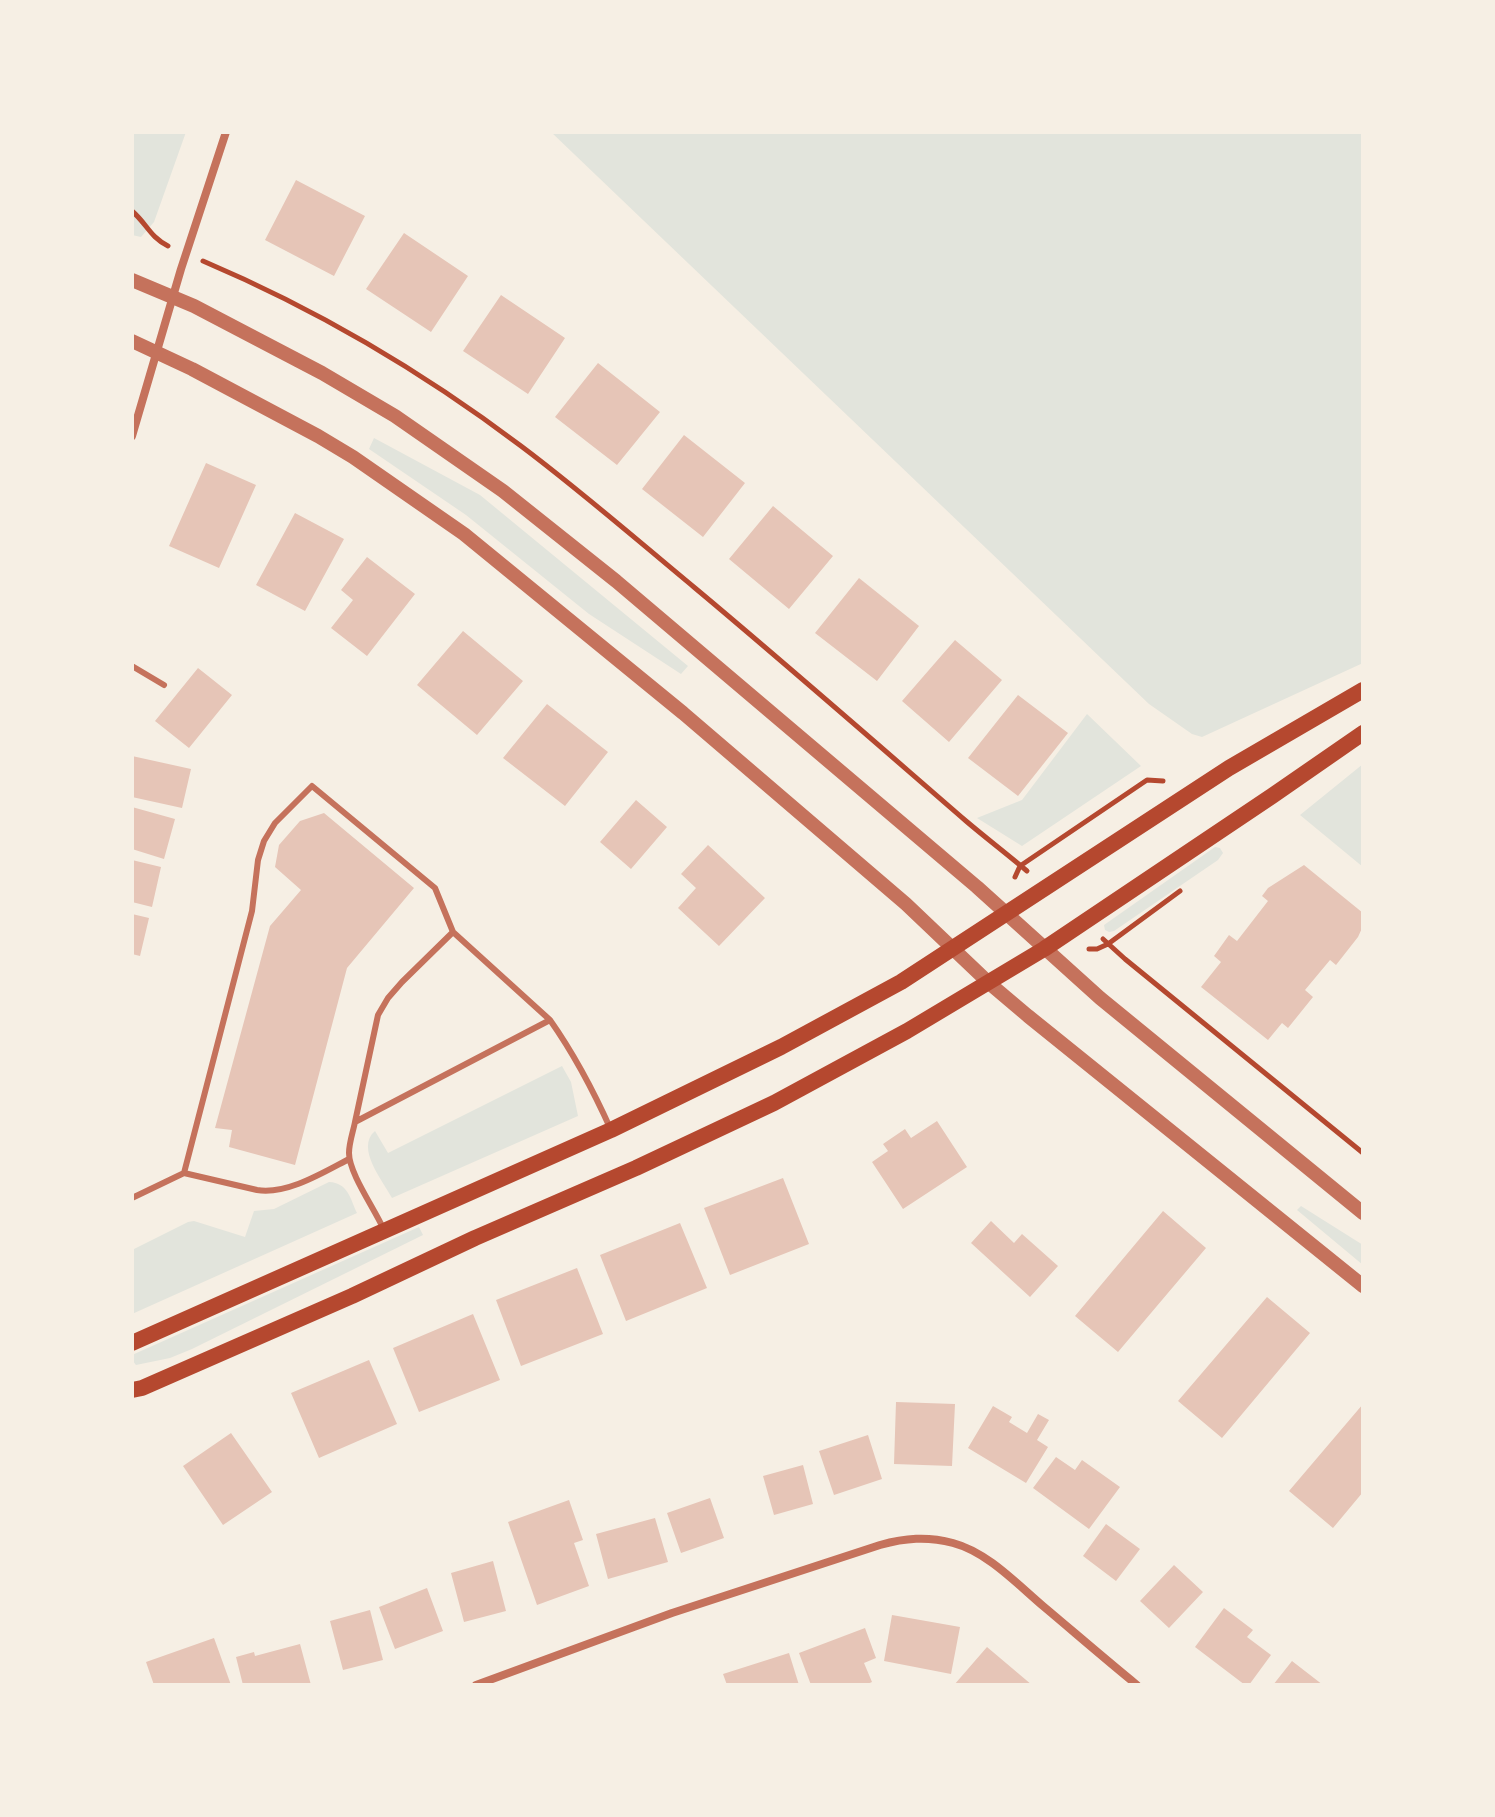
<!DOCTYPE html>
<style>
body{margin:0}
#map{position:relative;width:1495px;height:1817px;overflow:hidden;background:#f6efe4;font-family:"Fira Sans Condensed",sans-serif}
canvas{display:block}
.frame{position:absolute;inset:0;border:134px solid #f6efe4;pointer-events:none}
</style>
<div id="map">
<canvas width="1495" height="1817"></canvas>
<div class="frame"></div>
</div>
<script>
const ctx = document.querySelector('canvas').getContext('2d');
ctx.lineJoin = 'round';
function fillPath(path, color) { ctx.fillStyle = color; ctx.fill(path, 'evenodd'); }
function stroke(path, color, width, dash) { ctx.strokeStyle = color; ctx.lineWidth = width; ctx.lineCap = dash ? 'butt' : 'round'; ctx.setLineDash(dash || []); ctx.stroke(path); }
const green = new Path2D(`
 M 132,132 L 186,132 L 154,222 L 141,237 L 132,235 Z
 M 551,132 L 1363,132 L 1363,663 L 1202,737 L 1192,734 L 1149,704 Z
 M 374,438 L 480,495 L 688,666 L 681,674 L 589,614 L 466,515 L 369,449 Z
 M 1087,714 L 1141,766 L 1022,846 L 977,818 L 1022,800 Z
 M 1363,764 L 1363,867 L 1300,815 Z
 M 1215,847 L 1220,848 L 1223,853 L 1218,860 L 1114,931 L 1109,932 L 1105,930 L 1104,925 Z
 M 562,1066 L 571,1082 L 578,1116 L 392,1198 C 383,1181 355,1148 375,1131 L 388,1153 Z
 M 329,1182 C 348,1183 350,1198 357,1213 L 132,1314 L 132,1250 L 188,1222 L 194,1221 L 245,1237 L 254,1211 L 274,1209 Z
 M 1301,1206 L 1363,1245 L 1363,1265 L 1297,1210 Z
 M 419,1227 L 423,1235 L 192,1349 L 170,1358 L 136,1365 L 132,1360 L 132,1355 Z`);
const building = new Path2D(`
 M 296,180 L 365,216 L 334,276 L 265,240 Z
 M 404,233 L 468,276 L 431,332 L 366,289 Z
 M 501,295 L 565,338 L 528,394 L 463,351 Z
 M 598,363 L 660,412 L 617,465 L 555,417 Z
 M 684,435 L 745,483 L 703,537 L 642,489 Z
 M 206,463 L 256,485 L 219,568 L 169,546 Z
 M 773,506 L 833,556 L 789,609 L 729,559 Z
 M 295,513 L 344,539 L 305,611 L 256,585 Z
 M 367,557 L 415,594 L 367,656 L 331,628 L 353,600 L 341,590 Z
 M 859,578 L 919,626 L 877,681 L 815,633 Z
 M 463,631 L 523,681 L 477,735 L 417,685 Z
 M 955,640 L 1002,680 L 949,742 L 902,701 Z
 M 198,668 L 232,695 L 189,748 L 155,721 Z
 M 1018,695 L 1068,733 L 1018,796 L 968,758 Z
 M 547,704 L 608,752 L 565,806 L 503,758 Z
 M 132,756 L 191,769 L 182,808 L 132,797 Z
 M 636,800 L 667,827 L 631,869 L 600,842 Z
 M 132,807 L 175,819 L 164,859 L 132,849 Z
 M 324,813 L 414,888 L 347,968 L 295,1165 L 229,1147 L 232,1130 L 215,1128 L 270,926 L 301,890 L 275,867 L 279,845 L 300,821 Z
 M 708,845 L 765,898 L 719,946 L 678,908 L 696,888 L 681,874 Z
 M 132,860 L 161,867 L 152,907 L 132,902 Z
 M 1304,865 L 1363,913 L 1363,926 L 1358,937 L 1336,965 L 1330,960 L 1305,990 L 1313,997 L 1288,1028 L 1282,1023 L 1268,1040 L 1201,987 L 1221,962 L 1214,956 L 1229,935 L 1237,941 L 1268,901 L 1262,896 L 1268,888 Z
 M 132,914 L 149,918 L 140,956 L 132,954 Z
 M 937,1121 L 967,1167 L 903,1209 L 872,1162 L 888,1151 L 883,1144 L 905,1129 L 911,1138 Z
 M 783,1178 L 809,1244 L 730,1275 L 704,1208 Z
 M 1163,1211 L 1206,1248 L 1118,1352 L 1075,1316 Z
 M 991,1221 L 1014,1243 L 1022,1234 L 1058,1266 L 1030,1297 L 971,1243 Z
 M 680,1223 L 707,1288 L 626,1321 L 600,1255 Z
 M 577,1268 L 603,1334 L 521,1366 L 496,1300 Z
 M 1267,1297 L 1310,1333 L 1222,1438 L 1178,1401 Z
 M 473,1314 L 500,1380 L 419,1412 L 393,1348 Z
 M 369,1360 L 397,1424 L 319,1458 L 291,1393 Z
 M 896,1402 L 955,1404 L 952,1466 L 894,1464 Z
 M 1363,1404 L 1363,1492 L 1333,1528 L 1289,1491 Z
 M 993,1406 L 1012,1417 L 1009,1422 L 1027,1433 L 1038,1414 L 1049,1420 L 1037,1440 L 1048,1447 L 1026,1483 L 968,1448 Z
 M 231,1433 L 272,1492 L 223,1525 L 183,1466 Z
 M 868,1435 L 882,1479 L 834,1495 L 819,1451 Z
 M 1056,1457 L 1075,1470 L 1082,1460 L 1120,1487 L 1089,1529 L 1033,1488 Z
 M 803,1465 L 813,1504 L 774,1515 L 763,1476 Z
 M 710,1498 L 724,1538 L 681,1553 L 667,1513 Z
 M 569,1500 L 583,1540 L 574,1543 L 589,1586 L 537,1605 L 508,1522 Z
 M 655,1518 L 668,1562 L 608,1579 L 596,1534 Z
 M 1106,1524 L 1140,1549 L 1116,1581 L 1083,1556 Z
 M 493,1561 L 506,1611 L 464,1622 L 451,1573 Z
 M 1174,1565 L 1203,1592 L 1169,1628 L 1140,1601 Z
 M 427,1588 L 443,1631 L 395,1649 L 379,1607 Z
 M 1224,1608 L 1253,1630 L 1247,1637 L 1271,1655 L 1249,1685 L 1245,1685 L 1195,1647 Z
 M 370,1610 L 383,1660 L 343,1670 L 330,1621 Z
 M 892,1615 L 960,1627 L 951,1674 L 884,1661 Z
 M 865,1628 L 876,1658 L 864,1663 L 872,1682 L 865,1685 L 811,1685 L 799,1653 Z
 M 214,1638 L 231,1685 L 154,1685 L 146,1662 Z
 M 300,1644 L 311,1685 L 243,1685 L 236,1657 L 254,1652 L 255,1656 Z
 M 987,1647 L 1032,1685 L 954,1685 Z
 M 789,1653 L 799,1685 L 727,1685 L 723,1674 Z
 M 1292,1661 L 1323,1685 L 1273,1685 Z`);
const path = new Path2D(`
 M 132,211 C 147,224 150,237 168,246
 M 203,261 C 316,309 423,372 521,446 C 581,491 637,540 695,588 C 786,664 876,743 966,821 C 986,838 1007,854 1027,871
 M 1015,877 L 1020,866 L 1147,780 L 1163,781
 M 1103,939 L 1125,959 L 1363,1153
 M 1089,949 L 1097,949 L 1108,944 L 1180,891`);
const service = new Path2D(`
 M 132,666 L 164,685
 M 355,1122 L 378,1015 L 388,998 L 402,982 L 453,932 L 550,1020
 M 184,1173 L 252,911 L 258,860 L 264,841 L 275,823 L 312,786 L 435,888 L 453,932
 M 132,1198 L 184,1173 L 257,1190 C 287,1195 324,1172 349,1159
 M 383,1228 C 374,1208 349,1173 349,1153 C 349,1143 353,1132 355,1122 L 550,1020 C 574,1054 594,1092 611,1130`);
const minor = new Path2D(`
 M 132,436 L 181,269 L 226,132
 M 476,1685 L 672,1613 L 880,1545 C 905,1538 927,1536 953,1543 C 987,1552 1016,1583 1043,1606 C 1074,1632 1105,1659 1137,1685`);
const tertiary = new Path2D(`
 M 132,280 L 194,306 L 322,373 L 395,416 L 503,491 L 616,581 L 977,887 L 1100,998 L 1363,1213
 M 132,341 L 192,369 L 318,436 L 353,457 L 464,534 L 683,713 L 906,904 L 989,983 L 1028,1016 L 1363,1286`);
const secondary = new Path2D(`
 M 132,1343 L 611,1130 L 781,1047 L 901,982 L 1229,768 L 1363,690
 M 132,1390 L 142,1388 L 352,1296 L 475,1238 L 636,1168 L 774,1103 L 907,1031 L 1044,949 L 1272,796 L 1363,733`);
fillPath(green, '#e2e4dc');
fillPath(building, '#e6c5b7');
stroke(path, '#b5482f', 5);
stroke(service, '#c5725c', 6);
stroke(minor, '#c5725c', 8);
stroke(tertiary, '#c5725c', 14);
stroke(secondary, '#b5482f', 16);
</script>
